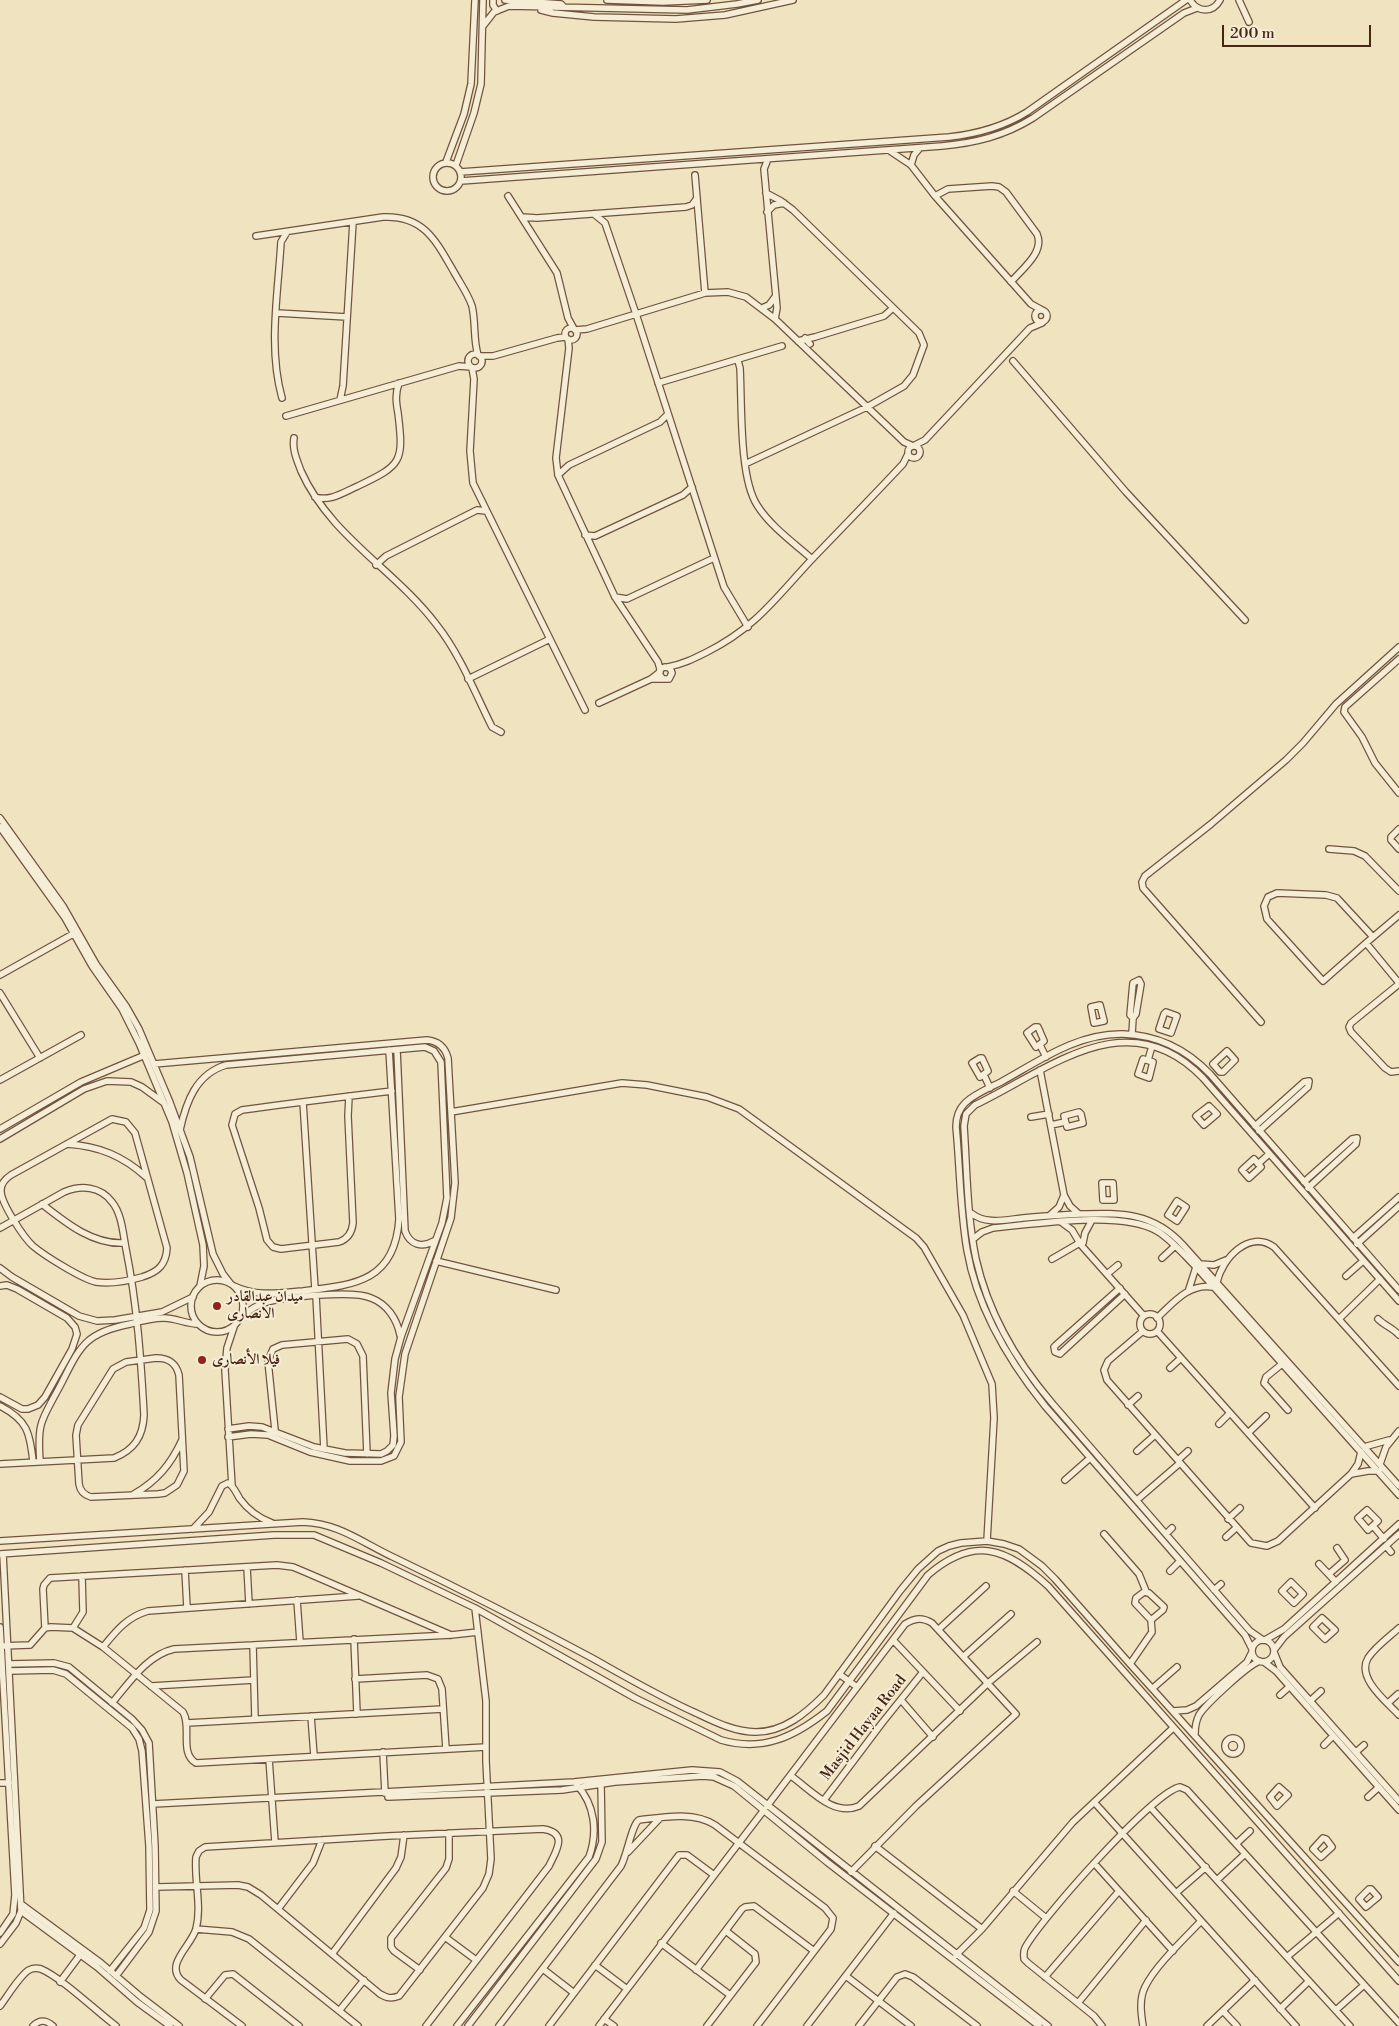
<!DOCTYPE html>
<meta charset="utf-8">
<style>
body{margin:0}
#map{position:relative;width:1399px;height:2026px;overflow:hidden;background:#f0e3bf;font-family:"Libre Bodoni",serif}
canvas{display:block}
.scale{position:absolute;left:1222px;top:25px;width:149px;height:22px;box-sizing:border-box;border:2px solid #462515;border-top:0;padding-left:6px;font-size:15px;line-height:18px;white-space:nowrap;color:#462515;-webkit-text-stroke:4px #f5edd5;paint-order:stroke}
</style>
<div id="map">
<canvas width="1399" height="2026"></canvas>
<div class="scale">200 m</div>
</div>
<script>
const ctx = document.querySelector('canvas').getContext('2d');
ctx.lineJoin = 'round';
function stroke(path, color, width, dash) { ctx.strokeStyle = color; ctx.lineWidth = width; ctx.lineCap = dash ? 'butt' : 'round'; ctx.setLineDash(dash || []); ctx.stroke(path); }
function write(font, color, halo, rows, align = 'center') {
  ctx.font = font + ' "Libre Bodoni",Amiri,serif'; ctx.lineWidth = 4; ctx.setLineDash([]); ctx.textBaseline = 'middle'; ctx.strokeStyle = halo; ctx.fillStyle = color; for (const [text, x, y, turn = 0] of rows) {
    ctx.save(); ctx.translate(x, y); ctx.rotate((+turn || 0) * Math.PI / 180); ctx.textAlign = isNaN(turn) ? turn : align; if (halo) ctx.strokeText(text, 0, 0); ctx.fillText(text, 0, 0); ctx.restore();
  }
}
const minor = new Path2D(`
 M 493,0 L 493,5 L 497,11
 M 505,0 L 561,4 L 563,6
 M 607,0 L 663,2 L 707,0
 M 1190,0 C 1198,13 1213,13 1220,0
 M 1239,0 L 1249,22
 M 541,10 L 553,13 L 594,17 L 676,19 L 725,15 L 793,0
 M 483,26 L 494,12 L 509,6 L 687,10 L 737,4 L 758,0
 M 890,151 L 911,165 L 935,196 L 1031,304 L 1042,310
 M 768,159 L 764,169 L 777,308 L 775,319
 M 446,162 L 464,114 L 471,84 L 475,0
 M433 177a14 14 0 1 1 28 0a14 14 0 1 1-28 0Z
 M 456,165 L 474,113 L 481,84 L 483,0
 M 911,165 L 914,155 L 920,148
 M 460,172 L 949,137 C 977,134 1003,127 1027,112 L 1186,0
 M 695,175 L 705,293
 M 461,181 L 942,146 C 975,143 1004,136 1033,118 L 1184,13 L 1197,8
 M 508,196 L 557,273 L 568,318 L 574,329
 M 935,196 L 948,189 L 992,186 L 999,187 L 1006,192 L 1037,234 C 1045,252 1022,269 1011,282
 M 767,212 L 774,205 L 784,203
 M 594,214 L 605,223 L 636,314 L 724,587 L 748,627
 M 522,217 L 537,218 L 686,207 L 692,205 L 697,198
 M 256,236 L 383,217 C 424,215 436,241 454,272 C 460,283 468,294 472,306 C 476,323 473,339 478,355
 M 762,308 L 769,305 L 775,297
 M1035 316a6 6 0 1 1 12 0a6 6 0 1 1-12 0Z
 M 277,313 L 347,317
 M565 334a6 6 0 1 1 12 0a6 6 0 1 1-12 0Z
 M 575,330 L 587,329 L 705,293 L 728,292 L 746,297 L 775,319 L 904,442 L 913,446
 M 805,338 L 810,344
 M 568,339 L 569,348 L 556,458 L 558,475 L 615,597 L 658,662 L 660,669
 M 798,341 L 815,337 L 884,316 L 893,308
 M468 361a7 7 0 1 1 14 0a7 7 0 1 1-14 0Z
 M 479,356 L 493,356 L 557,338 L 565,337
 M 738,361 L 740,368 C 742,403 739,477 757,505 C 770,526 794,543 812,559
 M 1013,361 L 1126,492 L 1245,620
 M 472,368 L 474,379 L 470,451 L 473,483 L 585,710
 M 658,383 L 782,346
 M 282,398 C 268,348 278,294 281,242 L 287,232
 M 340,400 L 343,386 L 353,222
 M 286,416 L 459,366 L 471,367
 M 294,438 C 292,450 297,460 301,471 C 330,536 394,569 436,624 C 460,654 475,693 492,727 L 501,732
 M 915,445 L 925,440 L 1030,328 L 1042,323
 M908 452a6 6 0 1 1 12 0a6 6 0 1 1-12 0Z
 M 745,464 L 867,407 L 904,386 L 913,375 L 924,345 L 919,333 L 793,210 L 781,201 L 766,193
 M 558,475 L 569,465 L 660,422 L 668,414
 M 315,497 C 330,502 344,492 358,486 C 402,465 404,462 398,413 C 396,402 395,394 399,383
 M 585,535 L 595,536 L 683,495 L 692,487
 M 376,565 L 386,556 L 477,510 L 486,511
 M 615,597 L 627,599 L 714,558
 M 1399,659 L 1345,707 L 1344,712 L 1362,737 L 1375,763 L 1399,793
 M 668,667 C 683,664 693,659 707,652 C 757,627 777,596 814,557 C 844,526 874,495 903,464 L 908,454
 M 468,679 L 550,639
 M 651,679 L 669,679 L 672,673 L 670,668 L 665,667 L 660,669 L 659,674 L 662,678
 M 599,703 L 651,679 L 660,672
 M 0,818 L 63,906 L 96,964 L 126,1006 L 139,1029 L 169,1100 L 190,1157 L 213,1254 L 223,1274 L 230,1283
 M 0,827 L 65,918 L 92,966 L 122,1009 L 139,1043 L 172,1122 L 187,1173 L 203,1245 L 204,1266 L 200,1286
 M 1399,829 L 1391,837 L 1391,840 L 1399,849
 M 1329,849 L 1354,851 L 1365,856 L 1399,891
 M 1373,937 L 1337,898 L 1326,895 L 1277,893 L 1268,897 L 1264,906 L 1267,919 L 1323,981 L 1366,943 L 1399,915
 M 1366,943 L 1399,983
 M 0,975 L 73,934
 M 1139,980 L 1141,984 L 1136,1014 L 1133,1018 L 1130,1015 L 1133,983 Z
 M 1399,984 L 1351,1023 L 1349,1027 L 1351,1032 L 1385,1068 L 1391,1072 L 1399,1071
 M 0,993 L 40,1058
 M 1100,1005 L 1104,1021 L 1094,1023 L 1091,1007 Z
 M 1166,1012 L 1177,1016 L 1171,1033 L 1159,1029 L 1164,1014 Z
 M 1261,1022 L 1143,888 L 1142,882 L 1145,876 L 1211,824 L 1286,760 L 1303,743 L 1336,704 L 1399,647
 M 1035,1027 L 1038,1027 L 1044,1041 L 1036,1047 L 1027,1033 Z
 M 1132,1034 L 1133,1018
 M 1040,1045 L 1046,1057
 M 397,1050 L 405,1231 C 410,1245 422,1248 434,1241
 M 1227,1051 L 1235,1060 L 1223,1072 L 1220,1072 L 1213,1064 Z
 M 980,1058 L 982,1058 L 988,1071 L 980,1077 L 972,1063 Z
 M 1143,1059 L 1153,1062 L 1149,1078 L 1138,1074 Z
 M 1148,1060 L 1152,1046
 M 154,1064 L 427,1040 C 438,1041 445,1047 448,1058 L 455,1183 L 451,1218 L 405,1354 L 399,1397 L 401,1442 L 394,1456 L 381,1461 L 350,1461 L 310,1452 L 268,1435 L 251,1434 L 228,1437
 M 1040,1070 L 1064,1195 L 1070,1206 L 1079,1214
 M 984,1075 L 990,1088
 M 0,1080 L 81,1035
 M 349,1096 L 348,1116 L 353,1223 C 352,1232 348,1239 339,1242 L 281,1249 L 273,1247 L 267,1240 L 259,1208 L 232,1125 L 235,1114 L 242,1110 C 292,1103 342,1097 392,1091
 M 303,1102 L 315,1289
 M 1209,1106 L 1217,1114 L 1204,1125 L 1196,1116 Z
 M 451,1112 L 622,1083 L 647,1085 L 707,1097 L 739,1109 L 916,1238 L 924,1247 L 963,1315 L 992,1384 L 994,1418 L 987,1541
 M 1081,1114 L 1083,1123 L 1067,1127 L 1064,1116 L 1079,1112 Z
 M 1031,1117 L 1049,1114
 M 112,1119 L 126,1122 L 135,1133 L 167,1248 C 166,1265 158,1272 142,1277 C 128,1281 110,1284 96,1282 C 82,1279 45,1256 33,1246 C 24,1238 0,1202 1,1190 C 1,1183 5,1179 11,1175 Z
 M 1051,1125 L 1065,1122
 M 1255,1126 L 1304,1082 L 1309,1081 L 1308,1087 L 1259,1131
 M 0,1129 L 81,1082 L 145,1055
 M 180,1130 C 186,1102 196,1074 226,1065 L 425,1047 L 434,1051 L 441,1062 L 447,1198 L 442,1223 L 401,1337 L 395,1359 L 391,1393 L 394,1436 L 393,1445 L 387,1451 L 381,1454 L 345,1453 L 314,1447 L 262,1427 L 249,1426 L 228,1429
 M 0,1139 L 84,1089 L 107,1081 L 131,1082 L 142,1087 L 164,1103
 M 67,1144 C 99,1146 123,1156 146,1177
 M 1254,1159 L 1261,1167 L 1249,1178 L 1242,1170 Z
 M 1258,1164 L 1269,1154
 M 1304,1182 L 1352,1139 L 1357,1138 L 1356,1144 L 1308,1188
 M 1102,1183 L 1113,1183 L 1114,1200 L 1103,1200 Z
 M 1177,1201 L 1186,1207 L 1177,1221 L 1168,1215 Z
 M 42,1204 C 66,1223 93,1245 125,1243
 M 971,1213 C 986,1225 1004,1220 1023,1218 C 1042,1216 1061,1215 1080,1214 C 1122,1213 1153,1212 1183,1245 L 1399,1486
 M 1050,1215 L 1059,1207 L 1064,1195
 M 1061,1222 L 1072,1230 L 1081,1245 L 1144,1316
 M 0,1228 L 64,1192 C 81,1185 100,1186 112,1202 C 122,1214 123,1234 126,1249 C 137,1304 141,1359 144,1415 C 143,1437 134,1450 114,1458 L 0,1464
 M 1353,1238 L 1399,1197
 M 973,1239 L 982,1232 L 993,1228 C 1036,1224 1121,1210 1157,1231 C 1172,1240 1184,1255 1196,1267 L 1399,1495
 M 1083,1243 L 1085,1233 L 1092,1220
 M 1357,1244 L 1399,1206
 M 1162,1258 L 1175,1246
 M 1052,1259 L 1083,1241
 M 436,1261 L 556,1290
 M 1200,1264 L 1214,1265 L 1226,1260
 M 0,1268 L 12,1277 L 79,1316 L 97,1321 L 115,1320 L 162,1312 L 193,1297
 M 1107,1274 L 1118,1265
 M 1346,1276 L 1363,1261
 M191 1306a26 26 0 1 1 52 0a26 26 0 1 1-52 0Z
 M 1217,1282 C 1222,1259 1249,1229 1274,1247 L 1399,1386
 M 0,1286 L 7,1285 L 17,1289 L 67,1318 L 75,1327 L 77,1334 L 72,1349 L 45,1397 L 38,1405 L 28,1409 L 22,1409 L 0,1397
 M 234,1286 C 257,1297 279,1293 303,1291 C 354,1285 395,1282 399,1219 L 389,1050
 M 1120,1288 L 1056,1345 L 1054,1347 L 1055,1352 L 1060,1354 L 1062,1352 L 1125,1294
 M 1189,1289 L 1196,1267
 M 316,1296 L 324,1449
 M1140 1324a10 10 0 1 1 20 0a10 10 0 1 1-20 0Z
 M 241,1317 C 249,1310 257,1305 267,1302 C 287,1297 353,1290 371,1298 C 387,1304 397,1319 400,1335
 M 1157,1318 C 1174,1302 1189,1283 1213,1287
 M 1339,1319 L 1380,1279
 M 1378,1319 C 1385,1326 1393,1328 1399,1335
 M 1143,1331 L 1108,1361 L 1104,1370 L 1107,1380 L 1251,1543 L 1267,1546 L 1278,1541 L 1351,1474 L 1358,1464 L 1361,1452
 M 1157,1331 L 1315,1508
 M 156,1358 C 169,1358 176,1363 179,1375 L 184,1471 L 177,1485 L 165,1493 L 158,1494 L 91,1497 C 84,1495 80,1491 79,1484 L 76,1435 L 78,1425 L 113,1369 L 126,1362 Z
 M 1282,1364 L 1266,1377 L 1264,1383 L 1288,1410
 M 1170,1368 L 1181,1358
 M 1128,1405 L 1138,1396
 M 0,1406 C 27,1420 30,1432 33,1462
 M 1219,1424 L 1230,1413
 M 275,1430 L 268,1361 L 273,1349 L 282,1345 L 348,1339 L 357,1344 L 363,1356 L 367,1454
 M 1248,1433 L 1266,1416
 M 1364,1447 L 1389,1440
 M 1137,1451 L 1155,1435
 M 1178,1460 L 1188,1451
 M 40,1461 C 37,1421 42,1420 60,1386 C 80,1347 84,1333 130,1324 C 141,1321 153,1318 164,1318 C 176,1318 186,1324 198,1324
 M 1380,1464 L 1386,1447 L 1399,1431
 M 1351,1474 L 1368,1471 L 1379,1471
 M 1065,1480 L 1090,1458
 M 232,1486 L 225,1370 L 227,1348 L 234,1327
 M 134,1494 C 157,1481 171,1464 182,1440
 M 1137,1500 L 1180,1463
 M 1367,1510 L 1378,1521 L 1368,1530 L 1358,1518 Z
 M 1228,1519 L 1240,1508
 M 1373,1526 L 1384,1539
 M 193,1529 L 209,1512 L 222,1486 L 228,1483 C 234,1486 236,1493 240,1499 C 248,1510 259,1518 272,1523
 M 1104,1534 L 1139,1574 L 1146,1591
 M 1166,1534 L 1172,1528
 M 1226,1537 L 1236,1528
 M 0,1541 L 303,1522 C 338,1523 363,1543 393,1557 C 460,1589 527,1623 592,1658 C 626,1677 660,1697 696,1713 C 715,1722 735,1732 756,1732 C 784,1732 806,1713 824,1695 L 900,1591 L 918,1569 L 938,1551 L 949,1546 L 961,1543 L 987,1541 L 1004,1544 L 1019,1549 L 1042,1566 L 1055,1579 L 1130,1664 L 1399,1962
 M 1386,1546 L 1391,1552
 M 0,1554 L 274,1535 L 314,1535 L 381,1563 L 475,1608 L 635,1698 L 721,1740 C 763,1752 794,1737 827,1711 L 928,1575 C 975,1535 1006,1548 1048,1586 L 1399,1981
 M 1319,1564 L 1336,1582
 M 247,1567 L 249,1604
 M 185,1570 L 187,1608
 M 1170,1571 L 1180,1561
 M 1329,1574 L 1345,1560 L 1337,1548
 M 1291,1582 L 1303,1594 L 1294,1603 L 1282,1591 Z
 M 1214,1590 L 1221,1584
 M 297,1600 L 300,1642
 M 1322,1618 L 1335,1630 L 1325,1639 L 1313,1627 Z
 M 0,1627 L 15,1895 L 13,1914 L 0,1933
 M 45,1628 L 43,1589 L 44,1585 L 50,1578 L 277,1565 L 293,1567 L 305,1572 L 451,1635
 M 73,1628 L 83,1612 L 82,1576
 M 1399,1628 C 1389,1637 1375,1647 1368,1658 C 1356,1678 1387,1702 1399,1715
 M 939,1629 L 986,1586
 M 354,1639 L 357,1714
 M 893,1640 L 960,1711
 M 1263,1640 L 1250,1631 L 1052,1403 C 1017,1362 988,1312 976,1259 C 967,1216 967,1170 964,1126 L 966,1114 L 975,1105 C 1050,1069 1128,1000 1203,1078 L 1399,1301
 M 1265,1640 L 1284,1629 L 1399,1524
 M1252 1651a11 11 0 1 1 22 0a11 11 0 1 1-22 0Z
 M 253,1645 L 255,1719
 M 1,1646 L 30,1645 L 45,1628 L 51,1627 L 73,1628 L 103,1647 L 183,1712 C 192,1727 179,1753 196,1763 L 486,1747
 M 103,1647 C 116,1631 127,1617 148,1611 L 358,1596
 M 1252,1649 L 1245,1635 L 1045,1406 C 1008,1360 977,1308 967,1250 C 960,1210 960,1168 956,1127 C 956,1118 958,1110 965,1103 C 974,1094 989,1088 1001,1082 C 1039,1061 1077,1033 1123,1034 C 1158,1035 1186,1049 1210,1074 L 1399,1290
 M 1274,1650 L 1284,1637 L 1399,1534
 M 1274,1652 L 1280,1667 L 1399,1801
 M 964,1656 L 1011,1614
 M 1264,1662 L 1276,1671 L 1399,1810
 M 9,1664 L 54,1663 L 69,1667 L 132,1719 L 142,1730 L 149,1743 L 155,1846 L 156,1911 L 149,1932 L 116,1976
 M 1130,1664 L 1152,1632 L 1151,1620 L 1135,1603 L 1136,1598 L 1144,1592 L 1149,1593 L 1164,1607 L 1163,1610 L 1151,1620
 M 10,1671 L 53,1670 L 66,1674 L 132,1728 L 139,1739 L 142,1751 L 149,1846 L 150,1910 L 144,1928 L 110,1971
 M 839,1674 L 857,1687
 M 355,1679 L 427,1675 L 438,1679 L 442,1689 L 446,1749
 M 151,1686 L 254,1680
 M 1153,1688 L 1177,1667
 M 1280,1695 L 1289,1687
 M 901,1700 L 933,1737
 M 1310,1701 L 1321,1691
 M 112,1703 C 129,1683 147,1655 174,1649 L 451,1635 L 478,1632
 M 1388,1703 L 1398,1694
 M 1173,1711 L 1187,1710 L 1196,1706 L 1247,1662 L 1252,1652
 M 311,1716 L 314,1756
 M 187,1723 L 443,1709
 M 1195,1734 C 1195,1727 1196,1721 1199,1715 C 1206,1704 1248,1665 1260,1661
 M1225 1746a8 8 0 1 1 16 0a8 8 0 1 1-16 0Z
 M 1324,1745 L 1333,1736
 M 383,1752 L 385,1793
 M 1356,1752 L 1364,1745
 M 269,1759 L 275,1842
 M 791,1776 C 811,1790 833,1817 859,1806 L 988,1683 L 1037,1642
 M 0,1783 L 9,1783
 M 1279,1787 L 1288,1795 L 1277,1806 L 1270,1797 Z
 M 388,1797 L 562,1790 L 615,1782 L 703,1776 L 714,1777 L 734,1786 L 827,1862 L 1039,2026
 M 1368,1797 L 1379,1787
 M 824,1800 L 882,1723 L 923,1672
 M 1094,1802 L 1296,2026
 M 153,1804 L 574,1782 L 692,1770 L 720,1772 L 737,1781 L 1048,2026
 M 767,1806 L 905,1624 C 915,1618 922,1617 932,1623 L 1016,1714 L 916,1806 L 851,1872
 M 1151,1808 L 1350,2026
 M 1323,1838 L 1326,1839 L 1332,1847 L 1321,1857 L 1313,1849 Z
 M 1236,1844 L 1250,1831
 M 875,1846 L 982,1929
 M 628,1852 L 660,1818
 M 1094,1863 L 1173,1951
 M 1217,1880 L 1245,1854
 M 157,1887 L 238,1885 L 248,1887 L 261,1895 L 380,1994 C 387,1998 391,1999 399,1996 L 483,1888 L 489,1874 L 491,1859 L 486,1761 L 486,1701 L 475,1608
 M 1369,1889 L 1371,1889 L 1378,1897 L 1366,1907 L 1359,1899 Z
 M 1013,1891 L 1046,1918
 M 1176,1893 L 1206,1867
 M 21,1904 L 101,1963 L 141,1997 L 179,2026
 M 278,1909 L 313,1863 L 322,1840
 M 21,1911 L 97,1967 L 137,2002 L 170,2026
 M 196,1929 L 232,1932 L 249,1939 L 358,2026
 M 445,1937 L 476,1960
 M 661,1943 L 730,1995
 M 0,1944 L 16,1923 L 21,1911 L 3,1554
 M 332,1954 L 396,1868 L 401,1857 L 404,1835
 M 956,1955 L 982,1929 L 1073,1822 L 1173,1728
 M 1287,1957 L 1339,1913
 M 595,1965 L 627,1989
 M 543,1969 L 574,1993
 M 420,1970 L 394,1951 L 391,1947 L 391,1938 L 446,1868 L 449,1859 L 449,1833
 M 696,1970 L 742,1909 L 745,1907 L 754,1906 L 814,1951
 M 846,1976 L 911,2026
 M 1045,1977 L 1119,1891
 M 60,1982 L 80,1955
 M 205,1999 L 225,1975 L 233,1974 L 299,2026
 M 1078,2003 L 1146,1920
 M 0,2006 C 7,1997 20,1975 29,1970 C 33,1968 37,1968 41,1969 C 62,1978 96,2011 116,2026
 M 1280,2009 L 1309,1981
 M 1336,2010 L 1364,1985
 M 339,2011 L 364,1980
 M 1223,2011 L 1237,2026
 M 604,2019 L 614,2026
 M 33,2026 C 40,2019 46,2020 53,2026
 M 242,2026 L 181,1980 C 165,1964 191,1946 196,1929 C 202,1906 194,1881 196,1857 L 199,1851 L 205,1847 L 388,1836 L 543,1829 C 569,1833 556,1851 549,1866 L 426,2026
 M 457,2026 L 589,1857 C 598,1832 595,1805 577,1785
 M 468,2026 L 596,1859 L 602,1842 L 601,1783
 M 499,2026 L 621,1866 C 627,1855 632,1824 639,1820 C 663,1817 694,1811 715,1825 L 825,1908 L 833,1918 L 831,1929 L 757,2026
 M 549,2026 L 679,1855 L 687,1855 L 714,1875
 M 599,2026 L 764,1810
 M 707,2026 L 756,1962 L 755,1954 L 726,1931
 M 807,2026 L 894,1913
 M 859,2026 L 897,1977 L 905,1974 L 913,1977 L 977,2026
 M 1102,2026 L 1094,2016 L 1028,1963 L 1024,1959 C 1024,1955 1023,1952 1025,1948 C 1039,1921 1154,1791 1180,1787 L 1187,1790 L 1399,2023
 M 1143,2026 C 1141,2013 1139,1999 1145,1987 C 1155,1966 1185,1938 1201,1921
 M 1207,2026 L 1255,1980`);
const markers = [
 [217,1306,5,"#8f2418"],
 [202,1360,5,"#8f2418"]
];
const poiNames = [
 ["ميدان عبدالقادر",227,1297],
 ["الانصارى",227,1314],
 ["فيلا الأنصارى",212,1360]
];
const streetNames = [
 ["Masjid Hayaa Road",864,1728,-52]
];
stroke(minor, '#705440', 8);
stroke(minor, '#f5edd5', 5.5);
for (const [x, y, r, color] of markers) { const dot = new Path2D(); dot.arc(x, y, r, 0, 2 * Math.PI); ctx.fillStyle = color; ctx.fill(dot); stroke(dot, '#f5edd5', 2); }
write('bold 15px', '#462515', '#f5edd5', poiNames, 'left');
write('15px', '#462515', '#f5edd5', streetNames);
</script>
